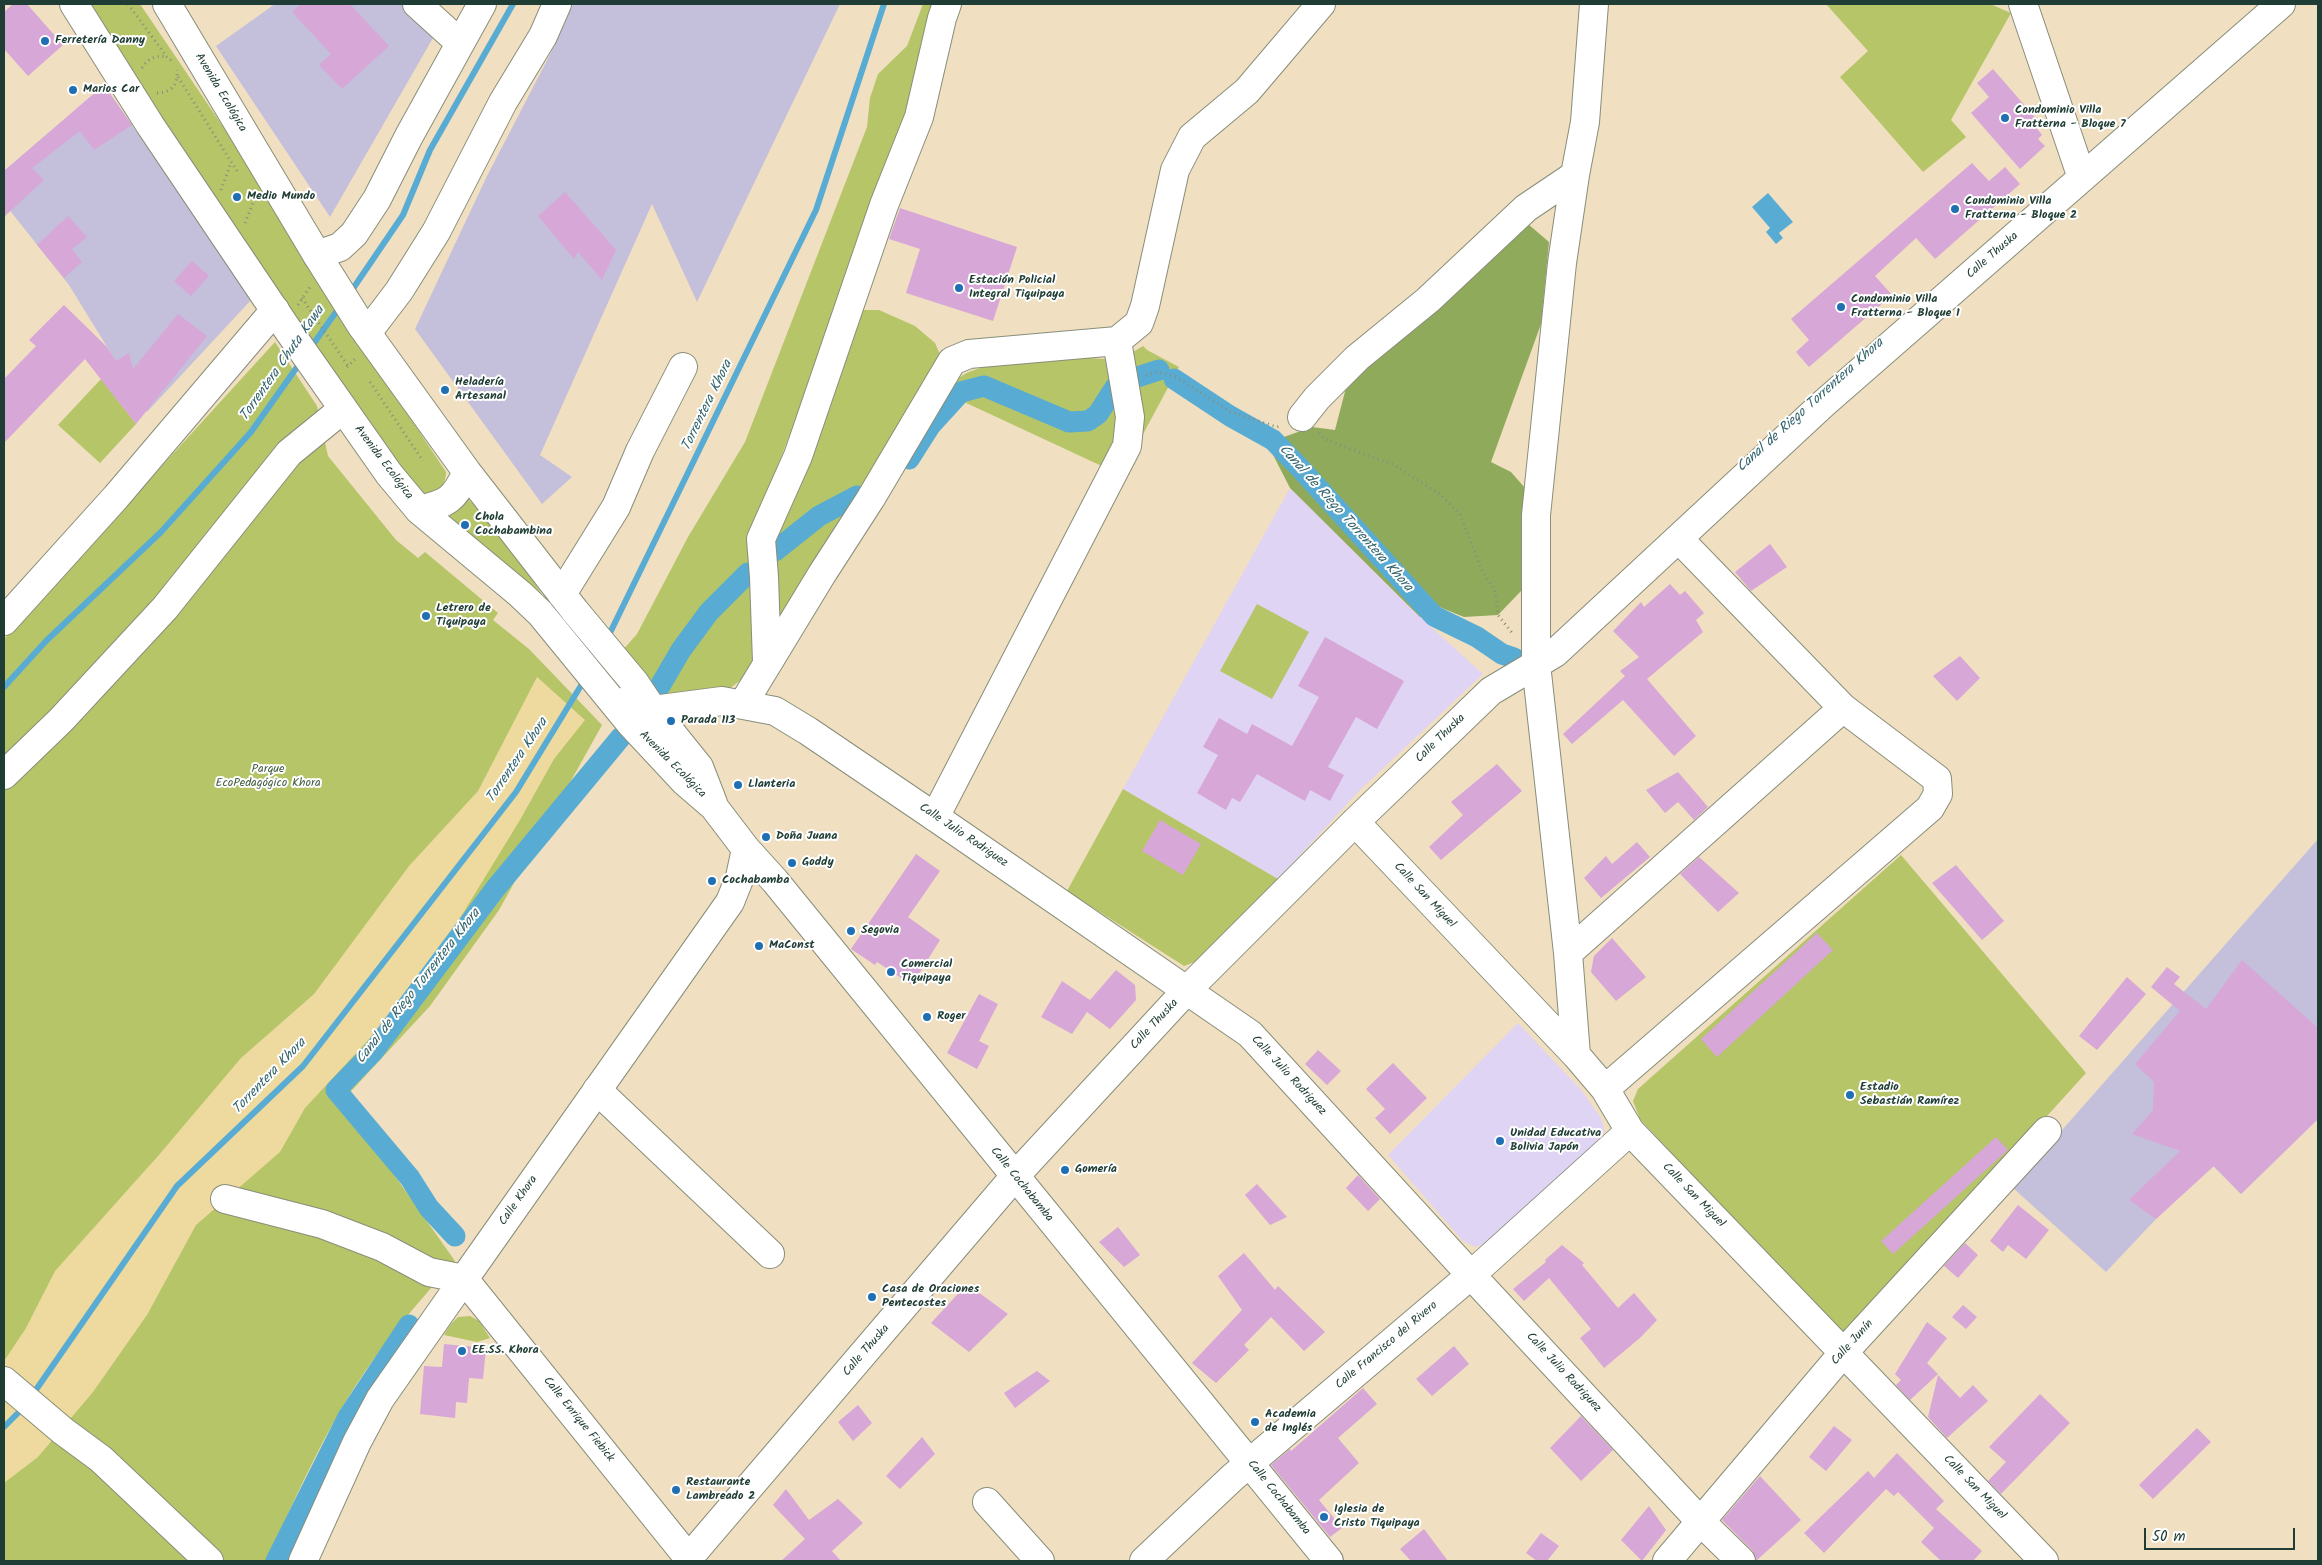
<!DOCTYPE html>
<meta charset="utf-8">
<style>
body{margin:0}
#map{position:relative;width:2322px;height:1565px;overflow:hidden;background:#f0dfc0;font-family:Kalam,sans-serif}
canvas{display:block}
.frame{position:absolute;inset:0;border:5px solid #1f3d34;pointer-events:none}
.scale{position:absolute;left:2144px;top:1528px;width:151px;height:22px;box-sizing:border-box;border:2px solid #1f3d34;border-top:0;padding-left:6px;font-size:15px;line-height:18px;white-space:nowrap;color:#1f3d34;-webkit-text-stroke:4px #fff;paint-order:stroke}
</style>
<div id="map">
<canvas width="2322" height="1565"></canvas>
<div class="frame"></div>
<div class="scale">50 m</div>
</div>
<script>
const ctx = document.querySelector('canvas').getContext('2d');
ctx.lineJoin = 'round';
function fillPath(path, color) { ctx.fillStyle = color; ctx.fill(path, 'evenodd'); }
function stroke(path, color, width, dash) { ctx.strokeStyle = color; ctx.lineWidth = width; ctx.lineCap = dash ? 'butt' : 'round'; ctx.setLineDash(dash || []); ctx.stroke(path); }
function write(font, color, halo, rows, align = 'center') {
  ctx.font = font + ' Kalam,sans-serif'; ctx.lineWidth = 4; ctx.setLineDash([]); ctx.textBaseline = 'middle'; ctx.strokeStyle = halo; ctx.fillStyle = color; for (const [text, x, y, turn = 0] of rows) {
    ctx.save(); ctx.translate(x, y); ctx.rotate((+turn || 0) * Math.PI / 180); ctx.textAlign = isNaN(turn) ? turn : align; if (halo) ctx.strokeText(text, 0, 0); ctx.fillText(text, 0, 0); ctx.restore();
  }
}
const built = new Path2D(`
 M 1290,488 L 1420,617 L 1483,674 L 1359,791 L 1278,879 L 1123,789 Z
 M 1518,1023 L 1582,1091 L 1601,1118 L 1605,1132 L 1588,1150 L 1484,1244 L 1475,1247 L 1463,1241 L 1388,1155 Z`);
const industrial = new Path2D(`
 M 275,4 L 407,4 L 433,38 L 330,217 L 216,46 Z
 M 573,4 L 840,4 L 697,302 L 652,204 L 540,455 L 572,477 L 542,504 L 415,329 L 487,176 L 556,43 Z
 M 104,85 L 252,299 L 147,412 L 69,285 L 4,203 L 4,171 Z
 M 2318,839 L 2318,1119 L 2241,1194 L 2213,1166 L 2156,1219 L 2106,1272 L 2012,1187 Z`);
const green = new Path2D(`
 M 80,4 L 140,4 L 265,189 L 318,279 L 446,472 C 446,491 432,493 417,498 Z
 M 923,4 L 940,4 L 909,119 L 749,542 L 759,654 L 746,676 L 725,692 L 658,702 L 621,652 L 637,634 L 688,537 L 745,442 L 867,127 L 870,98 L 878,74 L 907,46 Z
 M 1826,4 L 1990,4 L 2011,13 L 1951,120 L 1966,137 L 1923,172 L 1840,77 L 1868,51 Z
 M 860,310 L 879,310 L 915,326 L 935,343 L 942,359 L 776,630 L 770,534 Z
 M 275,342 L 317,406 L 328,456 L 396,540 L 418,558 L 425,552 L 498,613 L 493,620 L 529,649 L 602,725 L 499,910 L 430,1006 L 342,1101 L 455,1261 C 423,1297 391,1333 364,1373 C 324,1431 296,1498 266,1561 L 4,1561 L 4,639 Z
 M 1143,346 L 1147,350 L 1179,367 L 1141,438 L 1128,355 Z
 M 1074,357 L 1105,359 L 1121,416 L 1106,468 L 947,394 C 951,389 954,383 959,378 C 978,361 1048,359 1074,357 Z
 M 101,379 L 136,424 L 100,463 L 58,425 Z
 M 466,497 L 501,532 L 558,619 L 445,519 L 460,508 Z
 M 1257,604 L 1309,632 L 1272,699 L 1220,671 Z
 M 1123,789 L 1278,879 L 1205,954 L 1195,962 L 1184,966 L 1067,891 Z
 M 1901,855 L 2086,1073 L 1845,1339 L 1640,1119 L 1633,1101 L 1638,1089 Z
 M 470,1316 L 479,1321 L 490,1338 L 477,1342 L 444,1335 L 450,1325 L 458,1317 Z`);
const forest = new Path2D(`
 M 1528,224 L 1549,242 L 1541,324 L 1491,462 L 1511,472 L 1525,488 L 1521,591 L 1498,615 L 1464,617 L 1437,606 L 1420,617 L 1290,488 L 1267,443 L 1312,427 L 1335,430 L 1348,380 Z`);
const sand = new Path2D(`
 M 537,677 L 585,720 L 554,759 L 520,820 L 438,954 L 385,1022 L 305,1108 L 280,1152 L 196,1225 L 147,1315 L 93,1392 L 38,1457 L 4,1483 L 4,1361 L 26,1328 L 55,1271 L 158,1156 L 241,1058 L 314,994 L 409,866 L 478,791 Z`);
const water = new Path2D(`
 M 1768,193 L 1793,222 L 1779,233 L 1783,238 L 1776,244 L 1766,232 L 1770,228 L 1752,207 Z`);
const stream = new Path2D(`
 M 350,293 L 403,215 L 430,150 L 513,4
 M 309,350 L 341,305
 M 607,639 L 816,210 L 884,4
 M 4,687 L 46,641 L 161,532 L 251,432 L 302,360
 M 31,1397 L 177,1186 L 303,1066 L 516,792 L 585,679
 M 4,1427 L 24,1407`);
const canal = new Path2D(`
 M 1131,379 L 1159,370
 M 1174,379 L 1230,416 L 1273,440 L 1300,468 L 1434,616 L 1477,637 L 1502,654 L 1514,658
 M 909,459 L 930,426 L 961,392 L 984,386 L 1069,422 L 1088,421 L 1098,414 L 1116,386
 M 775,551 L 819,516 L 857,496
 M 660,686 L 681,650 L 709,612 L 748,573
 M 455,1236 L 429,1208 L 410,1178 L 336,1090 L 373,1052 L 495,889 L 621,737
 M 276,1561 L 348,1417 L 409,1325`);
const building = new Path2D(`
 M 13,4 L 27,4 L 63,45 L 28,76 L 4,49 L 4,12 Z
 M 301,4 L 350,4 L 389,46 L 342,89 L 319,65 L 331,54 L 292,12 Z
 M 1993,69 L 2039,122 L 2035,126 L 2042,135 L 2038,139 L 2045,146 L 2020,169 L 1971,113 L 1989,97 L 1977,83 Z
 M 104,85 L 132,125 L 94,150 L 80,131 L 32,168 L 44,180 L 4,217 L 4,171 Z
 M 1972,163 L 1989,181 L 2005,167 L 2020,184 L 1935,259 L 1916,238 L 1875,276 L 1892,295 L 1809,367 L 1796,352 L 1809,340 L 1791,319 Z
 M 565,192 L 616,250 L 602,280 L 578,252 L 574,259 L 538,216 Z
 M 900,208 L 1017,247 L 993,321 L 906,293 L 920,249 L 889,239 Z
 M 68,216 L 87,237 L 72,249 L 82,262 L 64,278 L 37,245 Z
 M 192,261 L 209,276 L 191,296 L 174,281 Z
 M 64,305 L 107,347 L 116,361 L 129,353 L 133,369 L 178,314 L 207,336 L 136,424 L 85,359 L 4,443 L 4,379 L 36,346 L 29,340 Z
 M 1770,544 L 1787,567 L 1751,591 L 1735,572 Z
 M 1670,584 L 1680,595 L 1685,591 L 1704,613 L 1696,620 L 1703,632 L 1647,679 L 1696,736 L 1674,756 L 1623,700 L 1572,744 L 1563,734 L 1625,676 L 1620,671 L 1639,657 L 1613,631 L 1641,602 L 1644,607 Z
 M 1325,637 L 1404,681 L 1377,729 L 1356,717 L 1328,767 L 1344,775 L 1330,801 L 1310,790 L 1305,801 L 1257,774 L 1240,802 L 1232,798 L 1226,810 L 1197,793 L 1218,755 L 1203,747 L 1219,718 L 1247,734 L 1252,724 L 1292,746 L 1319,697 L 1298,686 Z
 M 1960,656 L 1980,678 L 1957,701 L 1933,676 Z
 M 1497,764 L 1522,791 L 1441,860 L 1429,847 L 1463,815 L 1451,802 Z
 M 1678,772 L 1708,807 L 1694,820 L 1678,802 L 1665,813 L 1646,790 Z
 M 1160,820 L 1201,844 L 1183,875 L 1142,851 Z
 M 1637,842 L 1650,857 L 1601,898 L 1584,878 L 1606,856 L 1612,864 Z
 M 916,854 L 940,871 L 908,917 L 940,940 L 912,985 L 877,962 L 875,965 L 851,949 Z
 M 1699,857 L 1739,893 L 1718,912 L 1680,874 Z
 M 1956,865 L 2004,921 L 1982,940 L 1932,883 Z
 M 1817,933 L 1833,950 L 1717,1057 L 1701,1039 Z
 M 1612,938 L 1646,977 L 1616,1001 L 1591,972 L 1594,956 Z
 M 2242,960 L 2318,1028 L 2318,1119 L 2241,1194 L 2214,1166 L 2156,1219 L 2129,1200 L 2180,1151 L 2132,1134 L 2153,1110 L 2154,1082 L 2135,1064 L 2180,1011 L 2151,987 L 2167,967 L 2180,977 L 2174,984 L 2206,1009 Z
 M 1116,970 L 1135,985 L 1136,1000 L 1110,1029 L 1087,1012 L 1072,1034 L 1041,1017 L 1062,981 L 1090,1000 Z
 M 2127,977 L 2146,994 L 2097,1050 L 2079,1036 Z
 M 979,994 L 998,1004 L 979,1041 L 989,1046 L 977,1069 L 947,1053 Z
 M 1318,1050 L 1341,1071 L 1327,1085 L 1305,1064 Z
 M 1393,1063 L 1427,1098 L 1390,1134 L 1375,1118 L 1385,1109 L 1366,1089 Z
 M 1996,1137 L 2008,1150 L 1893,1254 L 1881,1241 Z
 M 1358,1175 L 1380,1199 L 1368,1211 L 1346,1188 Z
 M 1257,1184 L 1287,1217 L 1270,1225 L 1245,1195 Z
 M 2018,1205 L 2049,1230 L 2026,1259 L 2008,1245 L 2003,1252 L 1990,1241 Z
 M 1118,1227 L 1140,1255 L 1124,1267 L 1099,1242 Z
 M 1965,1243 L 1978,1255 L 1958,1278 L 1944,1266 Z
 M 1562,1245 L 1584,1263 L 1582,1265 L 1618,1308 L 1634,1293 L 1657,1320 L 1641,1337 L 1604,1368 L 1580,1338 L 1591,1329 L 1549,1278 L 1524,1301 L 1513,1289 L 1546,1262 L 1545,1260 Z
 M 1244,1253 L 1275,1290 L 1278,1286 L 1325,1332 L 1304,1351 L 1271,1317 L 1244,1345 L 1249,1350 L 1216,1383 L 1192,1363 L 1242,1310 L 1218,1276 Z
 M 967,1284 L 1008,1314 L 969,1352 L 931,1323 Z
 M 1963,1305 L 1977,1317 L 1966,1329 L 1952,1317 Z
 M 1927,1322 L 1947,1338 L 1927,1363 L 1938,1374 L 1910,1400 L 1896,1385 L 1901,1380 L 1895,1374 Z
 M 444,1344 L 486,1348 L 483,1379 L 469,1378 L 467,1403 L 456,1402 L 455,1418 L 420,1414 L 424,1366 L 442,1367 Z
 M 1454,1346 L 1469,1364 L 1432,1396 L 1416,1379 Z
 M 1037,1371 L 1050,1381 L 1015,1408 L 1004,1393 Z
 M 1938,1375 L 1960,1398 L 1973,1385 L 1988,1401 L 1947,1438 L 1928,1417 Z
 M 1363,1388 L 1377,1404 L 1338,1438 L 1359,1463 L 1319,1500 L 1342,1528 L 1330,1537 L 1271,1465 L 1290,1449 L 1291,1451 Z
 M 2040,1394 L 2070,1423 L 2001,1494 L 1988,1481 L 2006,1462 L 1989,1447 Z
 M 858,1405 L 872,1423 L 853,1441 L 838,1422 Z
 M 1581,1416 L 1613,1450 L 1581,1481 L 1550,1448 Z
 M 1834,1426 L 1852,1440 L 1826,1471 L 1809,1457 Z
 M 2197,1428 L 2211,1442 L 2153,1499 L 2139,1485 Z
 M 922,1437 L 935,1454 L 900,1489 L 886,1476 Z
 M 1897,1453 L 1944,1501 L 1936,1509 L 1982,1551 L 1973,1561 L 1941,1561 L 1921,1542 L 1934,1528 L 1898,1492 L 1894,1496 L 1886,1489 L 1824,1553 L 1804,1533 L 1868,1471 L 1874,1478 Z
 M 1760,1476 L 1801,1520 L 1756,1561 L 1752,1550 L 1722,1520 Z
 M 786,1489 L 809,1520 L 838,1499 L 863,1523 L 832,1551 L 841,1561 L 781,1561 L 805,1539 L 773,1505 Z
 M 1649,1506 L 1666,1530 L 1642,1561 L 1621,1540 Z
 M 1424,1529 L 1448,1561 L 1411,1561 L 1400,1549 Z
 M 1541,1533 L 1559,1546 L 1547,1561 L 1537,1561 L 1526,1553 Z`);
const path = new Path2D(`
 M 128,4 L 167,57 L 173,62
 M 142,68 C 148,58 156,55 167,57
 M 178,77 L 237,171
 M 157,93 C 171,93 179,84 177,70
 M 221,190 L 231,163
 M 245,223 L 255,198
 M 302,298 L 348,366
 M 298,305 L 310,287
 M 347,367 L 355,359
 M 1146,375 L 1159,372 L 1176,377 L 1231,412 L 1277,427 L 1280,426
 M 370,382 L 423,461
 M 1319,433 L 1326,440 L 1394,465 L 1441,495 L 1460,514 L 1481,569 L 1495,590 L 1498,615 L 1513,634`);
const minor = new Path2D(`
 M 417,4 L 460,43
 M 2023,4 L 2082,178
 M 317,255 L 340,247 L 354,234 L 377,199 L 409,136 L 482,4
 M 367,333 L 399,291 L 436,232 L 503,102 L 543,36 L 557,4
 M 1302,417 L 1317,398 L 1357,358 L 1428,300 L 1526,208 L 1575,175
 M 562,594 L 616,507 L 640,451 L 683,367
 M 4,621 L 116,497 L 275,310
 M 767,662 L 764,577 L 761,539 L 798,456 L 884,205 L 919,117 L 942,18 L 947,4
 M 743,704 L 822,574 L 871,498 L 952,361 L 969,354 L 1117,341 L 1139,323 L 1145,306 L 1175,170 L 1192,137 L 1247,91 L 1321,4
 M 4,775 L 61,720 L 165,608 L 289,453 L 343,409
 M 935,817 L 1127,446 L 1130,417 L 1117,341
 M 1355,822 L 1576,1055 L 1605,1089 L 1630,1131 L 2044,1561
 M 1568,953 L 1843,708
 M 1576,1055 L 1568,953 L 1536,664 L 1536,515 L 1562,263 L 1575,175 L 1585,122 L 1594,4
 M 1605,1089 L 1930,808 L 1938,794 L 1937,779 L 1843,708 L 1679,539
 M 597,1090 L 770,1254
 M 225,1199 L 322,1224 L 382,1247 L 429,1272 L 464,1279 L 380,1399 L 357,1442 L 303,1561
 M 4,1381 L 63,1431 L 101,1459 L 209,1561
 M 987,1502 L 1040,1561
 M 686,1561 L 1015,1176 L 1186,991 L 1355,822 L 1491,691 L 1555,653 L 1822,405 L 2281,4
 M 1144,1561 L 1233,1477 L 1471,1275 L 1630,1131
 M 1667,1561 L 1844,1352 L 2047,1131`);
const major = new Path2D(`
 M 74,4 L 150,125 L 288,330 L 389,474 L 419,510 L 520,594 L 540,613 L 630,723 L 685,782 L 714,807 L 746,849 L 775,881 L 1329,1561
 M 167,4 L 317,255 L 361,325 L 467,472 L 575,611 L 635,683 L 653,710 L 699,767 L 713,803
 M 419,510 C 448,503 454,500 467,472
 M 613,701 L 653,710 L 722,701 L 775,711 L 808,731 L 935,817 L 1250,1034 L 1471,1275 L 1700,1521 L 1741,1561
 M 691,1561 L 464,1279 L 730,902 L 740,877 L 746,849`);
const markers = [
 [45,41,5,"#1f6fb2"],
 [73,90,5,"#1f6fb2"],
 [2005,118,5,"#1f6fb2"],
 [237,197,5,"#1f6fb2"],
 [1955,209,5,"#1f6fb2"],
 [959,288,5,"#1f6fb2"],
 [1841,307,5,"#1f6fb2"],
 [445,390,5,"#1f6fb2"],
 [465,525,5,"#1f6fb2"],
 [426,616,5,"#1f6fb2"],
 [671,721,5,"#1f6fb2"],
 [738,785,5,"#1f6fb2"],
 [766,837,5,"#1f6fb2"],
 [792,863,5,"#1f6fb2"],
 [712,881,5,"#1f6fb2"],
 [851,931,5,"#1f6fb2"],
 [759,946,5,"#1f6fb2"],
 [891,972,5,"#1f6fb2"],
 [927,1017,5,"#1f6fb2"],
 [1850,1095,5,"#1f6fb2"],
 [1500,1141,5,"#1f6fb2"],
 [1065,1170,5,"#1f6fb2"],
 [872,1297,5,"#1f6fb2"],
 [462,1351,5,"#1f6fb2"],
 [1255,1422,5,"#1f6fb2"],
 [676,1490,5,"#1f6fb2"],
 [1324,1517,5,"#1f6fb2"]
];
const poiNames = [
 ["Ferretería Danny",55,41],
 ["Marios Car",83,90],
 ["Condominio Villa",2015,111],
 ["Fratterna - Bloque 7",2015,125],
 ["Medio Mundo",247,197],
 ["Condominio Villa",1965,202],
 ["Fratterna - Bloque 2",1965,216],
 ["Estación Policial",969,281],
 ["Integral Tiquipaya",969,295],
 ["Condominio Villa",1851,300],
 ["Fratterna - Bloque 1",1851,314],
 ["Heladería",455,383],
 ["Artesanal",455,397],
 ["Chola",475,518],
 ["Cochabambina",475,532],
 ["Letrero de",436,609],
 ["Tiquipaya",436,623],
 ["Parada 113",681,721],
 ["Llanteria",748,785],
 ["Doña Juana",776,837],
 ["Goddy",802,863],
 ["Cochabamba",722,881],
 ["Segovia",861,931],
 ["MaConst",769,946],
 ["Comercial",901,965],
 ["Tiquipaya",901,979],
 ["Roger",937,1017],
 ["Estadio",1860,1088],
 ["Sebastián Ramírez",1860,1102],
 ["Unidad Educativa",1510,1134],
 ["Bolivia Japón",1510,1148],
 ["Gomería",1075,1170],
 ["Casa de Oraciones",882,1290],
 ["Pentecostes",882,1304],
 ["EE.SS. Khora",472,1351],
 ["Academia",1265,1415],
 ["de Inglés",1265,1429],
 ["Restaurante",686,1483],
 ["Lambreado 2",686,1497],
 ["Iglesia de",1334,1510],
 ["Cristo Tiquipaya",1334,1524]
];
const streetNames = [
 ["Avenida Ecológica",220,93,59],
 ["Calle Thuska",1993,256,-41],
 ["Avenida Ecológica",383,463,53],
 ["Calle Thuska",1441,739,-44],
 ["Avenida Ecológica",672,765,45],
 ["Calle Julio Rodriguez",963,836,34],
 ["Calle San Miguel",1424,896,47],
 ["Calle Thuska",1155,1025,-47],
 ["Calle Julio Rodriguez",1288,1076,47],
 ["Calle Cochabamba",1021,1185,51],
 ["Calle San Miguel",1693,1196,46],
 ["Calle Khora",519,1201,-55],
 ["Calle Junín",1853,1343,-48],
 ["Calle Francisco del Rivero",1387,1346,-40],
 ["Calle Thuska",867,1351,-49],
 ["Calle Julio Rodriguez",1563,1373,47],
 ["Calle Enrique Fiebick",578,1420,51],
 ["Calle San Miguel",1974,1488,46],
 ["Calle Cochabamba",1278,1498,51]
];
const parkNames = [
 ["Parque",268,770],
 ["EcoPedagógico Khora",268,784]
];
const waterNames = [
 ["Torrentera Chuta Kawa",283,364,-55],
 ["Torrentera Khora",708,406,-64],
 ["Canal de Riego Torrentera Khora",1811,406,-42],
 ["Canal de Riego Torrentera Khora",1345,519,48],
 ["Torrentera Khora",518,761,-56],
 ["Canal de Riego Torrentera Khora",419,987,-52],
 ["Torrentera Khora",270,1077,-46]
];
fillPath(built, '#e0d4f4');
fillPath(industrial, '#c4c0db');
fillPath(green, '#b5c568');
fillPath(forest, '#90aa5c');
fillPath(sand, '#eeda9e');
fillPath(water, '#58acd4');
stroke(stream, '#58acd4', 6);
stroke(canal, '#58acd4', 21);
fillPath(building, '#d7a7d7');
stroke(minor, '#888e7a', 30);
stroke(major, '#888e7a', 30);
stroke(path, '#888e7a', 3, [1, 4]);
stroke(minor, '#fff', 28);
stroke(major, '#fff', 28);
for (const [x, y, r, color] of markers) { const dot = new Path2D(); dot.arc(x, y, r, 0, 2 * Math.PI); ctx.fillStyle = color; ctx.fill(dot); stroke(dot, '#fff', 2); }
write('bold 12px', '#1f3d34', '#fff', poiNames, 'left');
write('12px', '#1f3d34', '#fff', streetNames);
write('12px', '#445f41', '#fff', parkNames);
write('italic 14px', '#33646c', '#fff', waterNames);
</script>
